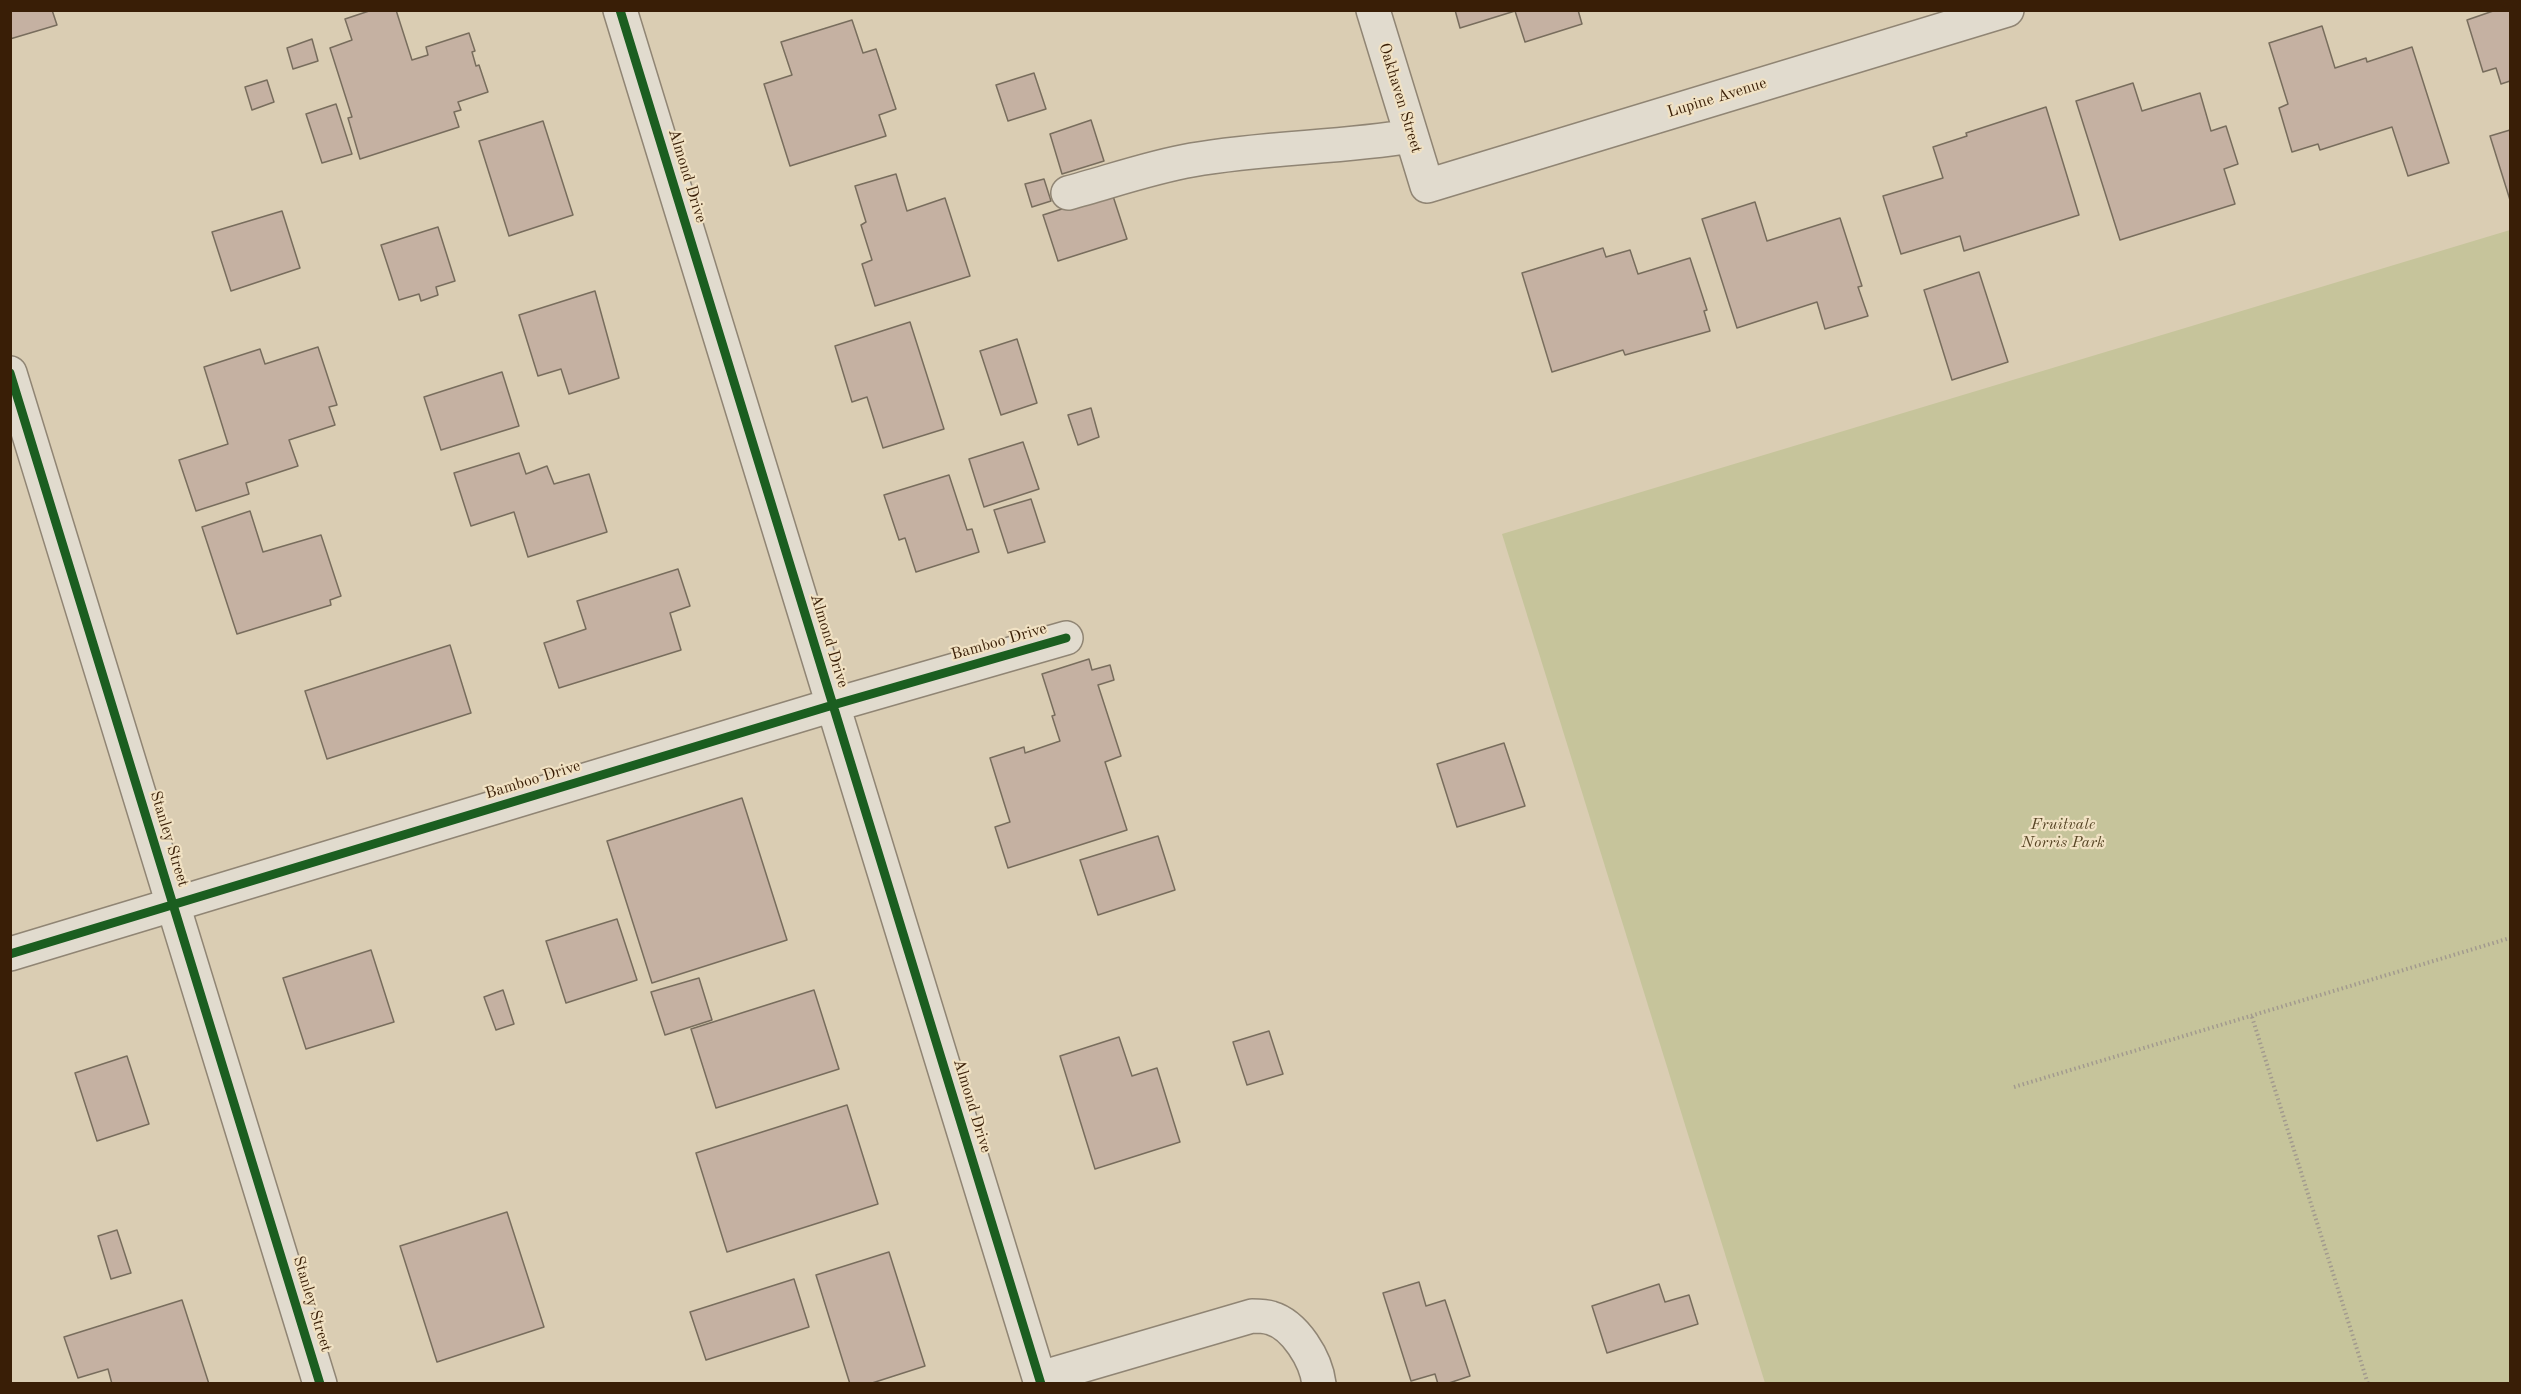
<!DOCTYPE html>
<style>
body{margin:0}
#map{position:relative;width:2521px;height:1394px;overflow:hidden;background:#dacdb3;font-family:"Old Standard TT",serif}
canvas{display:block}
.frame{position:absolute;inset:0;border:12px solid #391e06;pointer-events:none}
</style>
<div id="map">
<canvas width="2521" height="1394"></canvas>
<div class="frame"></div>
</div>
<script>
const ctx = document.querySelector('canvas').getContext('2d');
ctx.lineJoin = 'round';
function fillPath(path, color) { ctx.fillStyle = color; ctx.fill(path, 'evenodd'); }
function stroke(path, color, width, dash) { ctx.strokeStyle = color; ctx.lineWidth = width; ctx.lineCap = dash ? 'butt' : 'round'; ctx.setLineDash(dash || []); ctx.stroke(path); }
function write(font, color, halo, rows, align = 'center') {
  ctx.font = font + ' "Old Standard TT",serif'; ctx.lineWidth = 4.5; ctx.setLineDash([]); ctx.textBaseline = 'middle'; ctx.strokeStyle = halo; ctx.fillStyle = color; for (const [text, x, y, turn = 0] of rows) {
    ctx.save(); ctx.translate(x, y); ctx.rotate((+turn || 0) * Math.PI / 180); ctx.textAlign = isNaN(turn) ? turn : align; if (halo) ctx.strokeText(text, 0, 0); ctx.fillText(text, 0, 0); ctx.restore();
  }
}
const green = new Path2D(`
 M 2510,230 L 2510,1383 L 1765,1383 L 1502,534 Z`);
const building = new Path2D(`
 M 10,10 L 52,10 L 57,25 L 10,39 Z
 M 372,10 L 396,10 L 412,60 L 428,55 L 426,47 L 469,33 L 475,51 L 472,52 L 476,66 L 479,65 L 488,92 L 458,102 L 461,110 L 454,112 L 459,127 L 360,159 L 348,118 L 352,117 L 330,48 L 352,40 L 345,19 Z
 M 1455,10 L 1578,10 L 1582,24 L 1525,42 L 1515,11 L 1460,28 Z
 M 2496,10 L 2510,10 L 2510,81 L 2501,84 L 2496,68 L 2483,72 L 2467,20 Z
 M 852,20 L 863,53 L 876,49 L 896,109 L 879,115 L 886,136 L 790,166 L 764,84 L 792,75 L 781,42 Z
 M 2322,26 L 2335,68 L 2366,58 L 2367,62 L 2412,47 L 2449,163 L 2408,176 L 2392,127 L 2320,150 L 2318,144 L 2292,152 L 2279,108 L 2288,104 L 2269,43 Z
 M 312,39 L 318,61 L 293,69 L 287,48 Z
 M 1034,73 L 1046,109 L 1008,121 L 996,85 Z
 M 267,80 L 274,102 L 252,110 L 245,87 Z
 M 2133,83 L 2142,111 L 2200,93 L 2211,131 L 2226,126 L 2238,164 L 2224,169 L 2235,204 L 2120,240 L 2076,101 Z
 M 336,104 L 352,154 L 322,163 L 306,114 Z
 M 2046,107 L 2079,215 L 1964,251 L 1960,236 L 1901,254 L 1883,196 L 1943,178 L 1933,147 L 1967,136 L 1966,133 Z
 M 1091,120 L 1104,161 L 1062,174 L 1050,134 Z
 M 543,121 L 573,215 L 509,236 L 479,141 Z
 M 2510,130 L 2510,200 L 2490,136 Z
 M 896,174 L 907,211 L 945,198 L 970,276 L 875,306 L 862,264 L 872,260 L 861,225 L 866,222 L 855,186 Z
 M 1044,179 L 1051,201 L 1032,207 L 1025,184 Z
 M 1112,193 L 1127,239 L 1058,261 L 1043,215 Z
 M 1755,202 L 1767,241 L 1840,218 L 1862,286 L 1858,287 L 1868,316 L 1825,329 L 1817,302 L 1737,328 L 1702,219 Z
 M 282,211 L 300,268 L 231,291 L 212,232 Z
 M 438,227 L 455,281 L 436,287 L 438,295 L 421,301 L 419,294 L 399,300 L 381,245 Z
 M 1603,248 L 1606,257 L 1630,250 L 1638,274 L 1690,258 L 1707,310 L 1704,311 L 1710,331 L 1625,355 L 1623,350 L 1552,372 L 1522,273 Z
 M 1979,272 L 2008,362 L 1952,380 L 1924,290 Z
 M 595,291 L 619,378 L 569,394 L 561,369 L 538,376 L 519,315 Z
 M 910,322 L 944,429 L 883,448 L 867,397 L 852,402 L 835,346 Z
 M 1017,339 L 1037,403 L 1001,415 L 980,351 Z
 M 318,347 L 337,405 L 329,407 L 335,425 L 289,440 L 298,466 L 246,483 L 249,494 L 196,511 L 179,460 L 228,444 L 204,367 L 260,349 L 265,364 Z
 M 502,372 L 519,426 L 441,450 L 424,397 Z
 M 1091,408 L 1099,437 L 1078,445 L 1068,415 Z
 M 1023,442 L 1039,489 L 984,507 L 969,459 Z
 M 519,453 L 526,474 L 547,466 L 554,484 L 589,474 L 607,532 L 528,557 L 514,512 L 471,526 L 454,473 Z
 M 949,475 L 967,530 L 972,529 L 979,552 L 916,572 L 905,538 L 899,540 L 884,495 Z
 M 1031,499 L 1045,542 L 1008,553 L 994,510 Z
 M 250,511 L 263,552 L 321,535 L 341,596 L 330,600 L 331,605 L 237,634 L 202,527 Z
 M 678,569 L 690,606 L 670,613 L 681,650 L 559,688 L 544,643 L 586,629 L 577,601 Z
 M 450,645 L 471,713 L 327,759 L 305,691 Z
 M 1089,659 L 1092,670 L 1110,665 L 1114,680 L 1098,685 L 1121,756 L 1105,762 L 1127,830 L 1008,868 L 995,827 L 1010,822 L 990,758 L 1024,747 L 1025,753 L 1060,741 L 1052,716 L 1055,715 L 1042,674 Z
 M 1504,743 L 1525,806 L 1457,827 L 1437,764 Z
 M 742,798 L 787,940 L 652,983 L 607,841 Z
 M 1158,836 L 1175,890 L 1098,915 L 1080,860 Z
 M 617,919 L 637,980 L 566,1003 L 546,941 Z
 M 371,950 L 394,1022 L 306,1049 L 283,978 Z
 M 699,978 L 712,1020 L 665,1035 L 651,992 Z
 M 503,990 L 514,1024 L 496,1030 L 484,997 Z
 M 814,990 L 839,1069 L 716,1108 L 691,1029 Z
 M 1269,1031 L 1283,1074 L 1247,1085 L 1233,1042 Z
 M 1119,1037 L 1132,1076 L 1157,1068 L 1180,1142 L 1095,1169 L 1060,1056 Z
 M 127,1056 L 149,1124 L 97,1141 L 75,1073 Z
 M 847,1105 L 878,1204 L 727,1252 L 696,1153 Z
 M 507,1212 L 544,1327 L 437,1362 L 400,1246 Z
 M 117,1230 L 131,1273 L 111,1279 L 98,1236 Z
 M 889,1252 L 925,1366 L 869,1384 L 850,1384 L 816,1275 Z
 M 794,1279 L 809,1327 L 706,1360 L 690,1312 Z
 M 1419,1282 L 1426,1306 L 1445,1300 L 1470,1376 L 1446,1384 L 1438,1384 L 1435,1374 L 1411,1381 L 1383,1293 Z
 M 1659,1284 L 1665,1302 L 1689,1295 L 1698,1324 L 1607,1353 L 1592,1306 Z
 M 182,1300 L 209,1384 L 112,1384 L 108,1369 L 78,1378 L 64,1337 Z`);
const path = new Path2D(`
 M 2252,1017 L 2368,1384
 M 2014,1087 L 2510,938`);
const minor = new Path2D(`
 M 620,10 L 1041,1384
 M 1373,10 L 1427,186 L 2007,10
 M 1068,193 C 1109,182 1151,167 1192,160 C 1265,147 1339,148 1411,136
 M 10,373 L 320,1384
 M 10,954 L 833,705 L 1066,638
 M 1040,1378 L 1252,1316 C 1258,1316 1265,1316 1271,1318 C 1295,1325 1316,1359 1319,1384`);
const cycleway = new Path2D(`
 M 620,10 L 1041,1384
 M 10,373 L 320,1384
 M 10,954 L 833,705 L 1066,638`);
const streetNames = [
 ["Oakhaven Street",1400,98,73],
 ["Lupine Avenue",1717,98,-17],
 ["Almond Drive",687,176,73],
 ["Almond Drive",829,641,73],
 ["Bamboo Drive",999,642,-16],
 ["Bamboo Drive",533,780,-17],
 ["Stanley Street",169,839,73],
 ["Almond Drive",972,1106,73],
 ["Stanley Street",312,1304,73]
];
const parkNames = [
 ["Fruitvale",2063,825],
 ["Norris Park",2063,843]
];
fillPath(green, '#c6c49b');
fillPath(building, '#c5b1a2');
stroke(building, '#786d5d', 1.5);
stroke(minor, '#908574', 36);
stroke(path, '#a29a8e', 4, [1.5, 3]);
stroke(minor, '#e1dbce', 33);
stroke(cycleway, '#1b5e20', 9);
write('16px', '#391e06', '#f1e2c4', streetNames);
write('italic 16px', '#584626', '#f1e2c4', parkNames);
</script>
